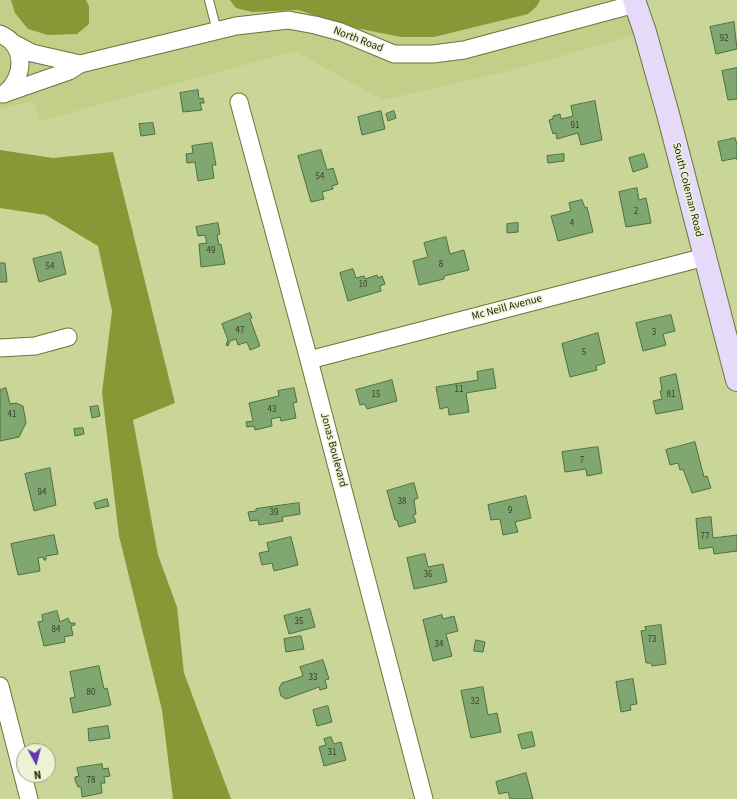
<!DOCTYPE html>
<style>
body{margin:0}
#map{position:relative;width:737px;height:799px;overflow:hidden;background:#cad697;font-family:"Source Sans 3",sans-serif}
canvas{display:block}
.north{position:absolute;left:16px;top:743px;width:40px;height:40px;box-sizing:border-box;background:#ecf3d4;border:1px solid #999f82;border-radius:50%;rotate:173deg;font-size:11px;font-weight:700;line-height:16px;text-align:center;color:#1d2108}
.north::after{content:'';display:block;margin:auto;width:14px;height:18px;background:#6635ac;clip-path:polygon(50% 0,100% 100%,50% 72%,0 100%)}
</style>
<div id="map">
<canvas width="737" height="799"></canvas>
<div class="north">N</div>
</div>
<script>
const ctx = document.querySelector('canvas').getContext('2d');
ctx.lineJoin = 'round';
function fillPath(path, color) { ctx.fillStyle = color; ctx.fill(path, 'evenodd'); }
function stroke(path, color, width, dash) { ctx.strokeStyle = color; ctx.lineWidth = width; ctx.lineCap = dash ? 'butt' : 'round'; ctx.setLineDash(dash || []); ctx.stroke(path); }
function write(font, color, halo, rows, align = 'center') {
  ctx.font = font + ' "Source Sans 3",sans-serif'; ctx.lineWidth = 3; ctx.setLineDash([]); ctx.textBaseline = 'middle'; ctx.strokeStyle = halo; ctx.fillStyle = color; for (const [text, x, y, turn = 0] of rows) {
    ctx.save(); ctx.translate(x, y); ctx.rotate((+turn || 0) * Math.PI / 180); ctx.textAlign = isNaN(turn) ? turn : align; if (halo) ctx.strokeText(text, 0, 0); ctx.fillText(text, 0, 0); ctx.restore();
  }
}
const built = new Path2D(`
 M 0,0 L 634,0 L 645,32 L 509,71 L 383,100 L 295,51 L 40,121 L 33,101 L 0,109 Z`);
const forest = new Path2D(`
 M 11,0 L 86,0 L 89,6 L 89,24 L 77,34 L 48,35 L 28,29 L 15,13 Z
 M 230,0 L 540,0 L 537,6 L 528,14 L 434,37 L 401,37 L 351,27 L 298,10 L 252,12 L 236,8 Z
 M 0,150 L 53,158 L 113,152 L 175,403 L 133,420 L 158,555 L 177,607 L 184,673 L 231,799 L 173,799 L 162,710 L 119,536 L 102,393 L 112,311 L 98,246 L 46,215 L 0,208 Z`);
const building = new Path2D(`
 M 734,22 L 737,49 L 716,54 L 710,27 Z
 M 737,68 L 737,99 L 728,100 L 722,71 Z
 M 198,90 L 199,99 L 203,98 L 204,103 L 200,103 L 202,110 L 183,112 L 180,93 Z
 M 595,101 L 602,140 L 581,145 L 578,133 L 557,139 L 556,133 L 553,134 L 549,120 L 553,119 L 553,116 L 560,114 L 561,119 L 573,116 L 571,106 Z
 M 381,111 L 385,129 L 362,135 L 358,117 Z
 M 394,111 L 396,118 L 388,121 L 386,114 Z
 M 153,123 L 155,134 L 141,136 L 139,124 Z
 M 735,138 L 737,144 L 737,160 L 737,158 L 722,161 L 718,142 Z
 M 212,143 L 216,165 L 212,165 L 214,178 L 198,181 L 195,162 L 187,163 L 186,154 L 193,153 L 192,146 Z
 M 321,150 L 327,170 L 333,168 L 338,184 L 332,186 L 333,189 L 322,192 L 324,199 L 311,202 L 298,156 Z
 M 564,154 L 564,161 L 548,163 L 547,156 Z
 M 644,154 L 648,167 L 633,172 L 629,158 Z
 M 637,188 L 639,200 L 646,198 L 651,223 L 626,227 L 619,192 Z
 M 582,200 L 585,208 L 587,207 L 593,232 L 558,241 L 551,216 L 571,211 L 569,203 Z
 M 218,223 L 220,234 L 217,235 L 219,245 L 221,244 L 225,264 L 201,267 L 199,244 L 207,243 L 205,235 L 198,236 L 196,227 Z
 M 518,223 L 518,232 L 507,233 L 507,224 Z
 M 446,237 L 450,254 L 464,250 L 469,270 L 444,276 L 444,279 L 419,285 L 413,261 L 428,257 L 424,243 Z
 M 61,252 L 66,274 L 39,282 L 33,259 Z
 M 0,263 L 5,263 L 7,282 L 0,282 Z
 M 353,269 L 356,278 L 364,276 L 365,279 L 377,275 L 378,278 L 382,276 L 385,284 L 380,286 L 381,291 L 348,301 L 340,273 Z
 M 250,313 L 252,318 L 250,319 L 260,346 L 250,350 L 247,342 L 238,345 L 236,339 L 230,341 L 228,346 L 226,345 L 228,340 L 222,324 Z
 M 671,315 L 675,331 L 663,334 L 666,345 L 643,351 L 636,323 Z
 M 598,333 L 605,363 L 596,366 L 597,370 L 570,377 L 562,344 Z
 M 493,369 L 496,388 L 466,393 L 469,412 L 449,415 L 448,407 L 440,409 L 436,387 L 478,380 L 477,372 Z
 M 676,374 L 683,409 L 656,414 L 653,401 L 662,399 L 660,391 L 662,390 L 660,378 Z
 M 392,380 L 397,401 L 367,409 L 365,404 L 360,405 L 356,390 Z
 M 6,388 L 10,404 L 16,403 L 23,406 L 26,423 L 19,437 L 0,441 L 0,390 Z
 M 294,388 L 297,402 L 293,403 L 296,418 L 281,421 L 280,417 L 271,419 L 272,426 L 255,430 L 254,426 L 247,427 L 246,422 L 253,421 L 249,403 L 279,396 L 278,391 Z
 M 98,406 L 100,416 L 92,418 L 90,407 Z
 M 83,428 L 84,434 L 75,436 L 74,429 Z
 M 695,442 L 704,477 L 707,476 L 711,488 L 692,493 L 683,469 L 680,470 L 678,463 L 670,465 L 666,450 Z
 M 598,447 L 602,473 L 587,476 L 586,469 L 565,472 L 562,452 Z
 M 50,468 L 56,505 L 34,511 L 25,474 Z
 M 414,483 L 418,498 L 414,500 L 416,514 L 413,515 L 416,522 L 399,527 L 397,520 L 395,520 L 387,491 Z
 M 526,496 L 531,518 L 515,522 L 518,532 L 503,535 L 500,519 L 491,520 L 488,505 Z
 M 107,499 L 109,506 L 96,509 L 94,503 Z
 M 299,503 L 300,514 L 282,517 L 283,521 L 259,525 L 258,520 L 250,521 L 248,512 L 256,511 L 256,509 Z
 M 711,517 L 713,538 L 737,535 L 737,551 L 714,554 L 713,547 L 699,549 L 696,519 Z
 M 54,535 L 58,554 L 46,556 L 46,560 L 44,560 L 43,557 L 38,558 L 40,571 L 18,575 L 11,544 Z
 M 291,537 L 298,565 L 274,571 L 272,563 L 262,565 L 259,553 L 269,551 L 267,543 Z
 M 425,554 L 428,567 L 443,564 L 447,582 L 414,589 L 407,558 Z
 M 310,609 L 315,627 L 289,634 L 284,616 Z
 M 57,611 L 60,622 L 68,618 L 70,623 L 75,623 L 75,625 L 71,626 L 73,635 L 64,637 L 65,642 L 44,646 L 38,622 L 43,621 L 42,615 Z
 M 442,615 L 443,619 L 454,616 L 458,631 L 446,634 L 452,656 L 433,661 L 423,620 Z
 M 661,625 L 666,664 L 652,666 L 651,663 L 646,663 L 641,631 L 646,630 L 645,627 Z
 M 301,636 L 304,649 L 286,652 L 284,639 Z
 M 476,640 L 485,642 L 483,652 L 474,651 Z
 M 323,660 L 329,679 L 325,680 L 327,688 L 320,690 L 319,687 L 286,699 L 281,696 L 279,688 L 282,683 L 303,676 L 300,667 Z
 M 99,666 L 104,689 L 107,688 L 111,705 L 73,713 L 70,698 L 75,697 L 70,672 Z
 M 633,679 L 637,704 L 630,705 L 631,710 L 621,712 L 616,682 Z
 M 483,687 L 488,715 L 497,713 L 501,732 L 471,738 L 461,691 Z
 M 328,706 L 332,722 L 317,726 L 313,710 Z
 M 108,726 L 110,738 L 89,741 L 88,729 Z
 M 532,732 L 535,746 L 522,749 L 518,735 Z
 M 331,737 L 334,744 L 341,742 L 346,760 L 324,766 L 319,747 L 326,745 L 324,739 Z
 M 102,764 L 103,769 L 108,768 L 110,776 L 104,777 L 105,783 L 101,783 L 102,793 L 82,797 L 81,787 L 78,787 L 75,780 L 75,777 L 79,776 L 77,768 Z
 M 526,773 L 533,799 L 510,799 L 508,792 L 499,794 L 496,782 Z`);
const lane = new Path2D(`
 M 209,0 L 217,31`);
const street = new Path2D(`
 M 0,34 C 27,45 25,78 4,94
 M 13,43 L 32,53 L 80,64
 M 3,94 L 69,71 L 80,64 L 236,26 L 288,20 L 315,25 L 341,32 L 394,54 L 433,54 L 464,50 L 635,4
 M 239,102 L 309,360 L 424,799
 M 0,348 L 35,346 L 68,337
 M 309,360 L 705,257
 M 0,686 L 29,799`);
const secondary = new Path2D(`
 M 634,0 L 645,32 L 668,114 L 737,380`);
const numberNames = [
 ["92",724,39],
 ["91",575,126],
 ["54",320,177],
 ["2",636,212],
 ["4",572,224],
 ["49",211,251],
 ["8",441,265],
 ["54",50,267],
 ["10",363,285],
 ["47",240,331],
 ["3",654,333],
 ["5",584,353],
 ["11",459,390],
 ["15",376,395],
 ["81",671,395],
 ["43",272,410],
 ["41",12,415],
 ["7",582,461],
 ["94",42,493],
 ["38",402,502],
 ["9",510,511],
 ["39",274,513],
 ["77",705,537],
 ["36",428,575],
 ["35",299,622],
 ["84",56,630],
 ["73",652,640],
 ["34",439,645],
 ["33",313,678],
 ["80",91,693],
 ["32",475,702],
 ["31",332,753],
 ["78",91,781]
];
const streetNames = [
 ["North Road",358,40,21],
 ["South Coleman Road",687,190,76],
 ["Mc Neill Avenue",507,308,-15],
 ["Jonas Boulevard",333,450,75]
];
fillPath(built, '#c1cf88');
fillPath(forest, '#899836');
fillPath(building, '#80a672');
stroke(building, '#4d703f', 1);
stroke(lane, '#6b7539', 10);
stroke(street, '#6b7539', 19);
stroke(secondary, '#6b7539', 24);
stroke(lane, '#fff', 8);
stroke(street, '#fff', 17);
stroke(secondary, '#e6dafb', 22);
write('9px', '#364222', null, numberNames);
write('11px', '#1d2108', '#ecf3d4', streetNames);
</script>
